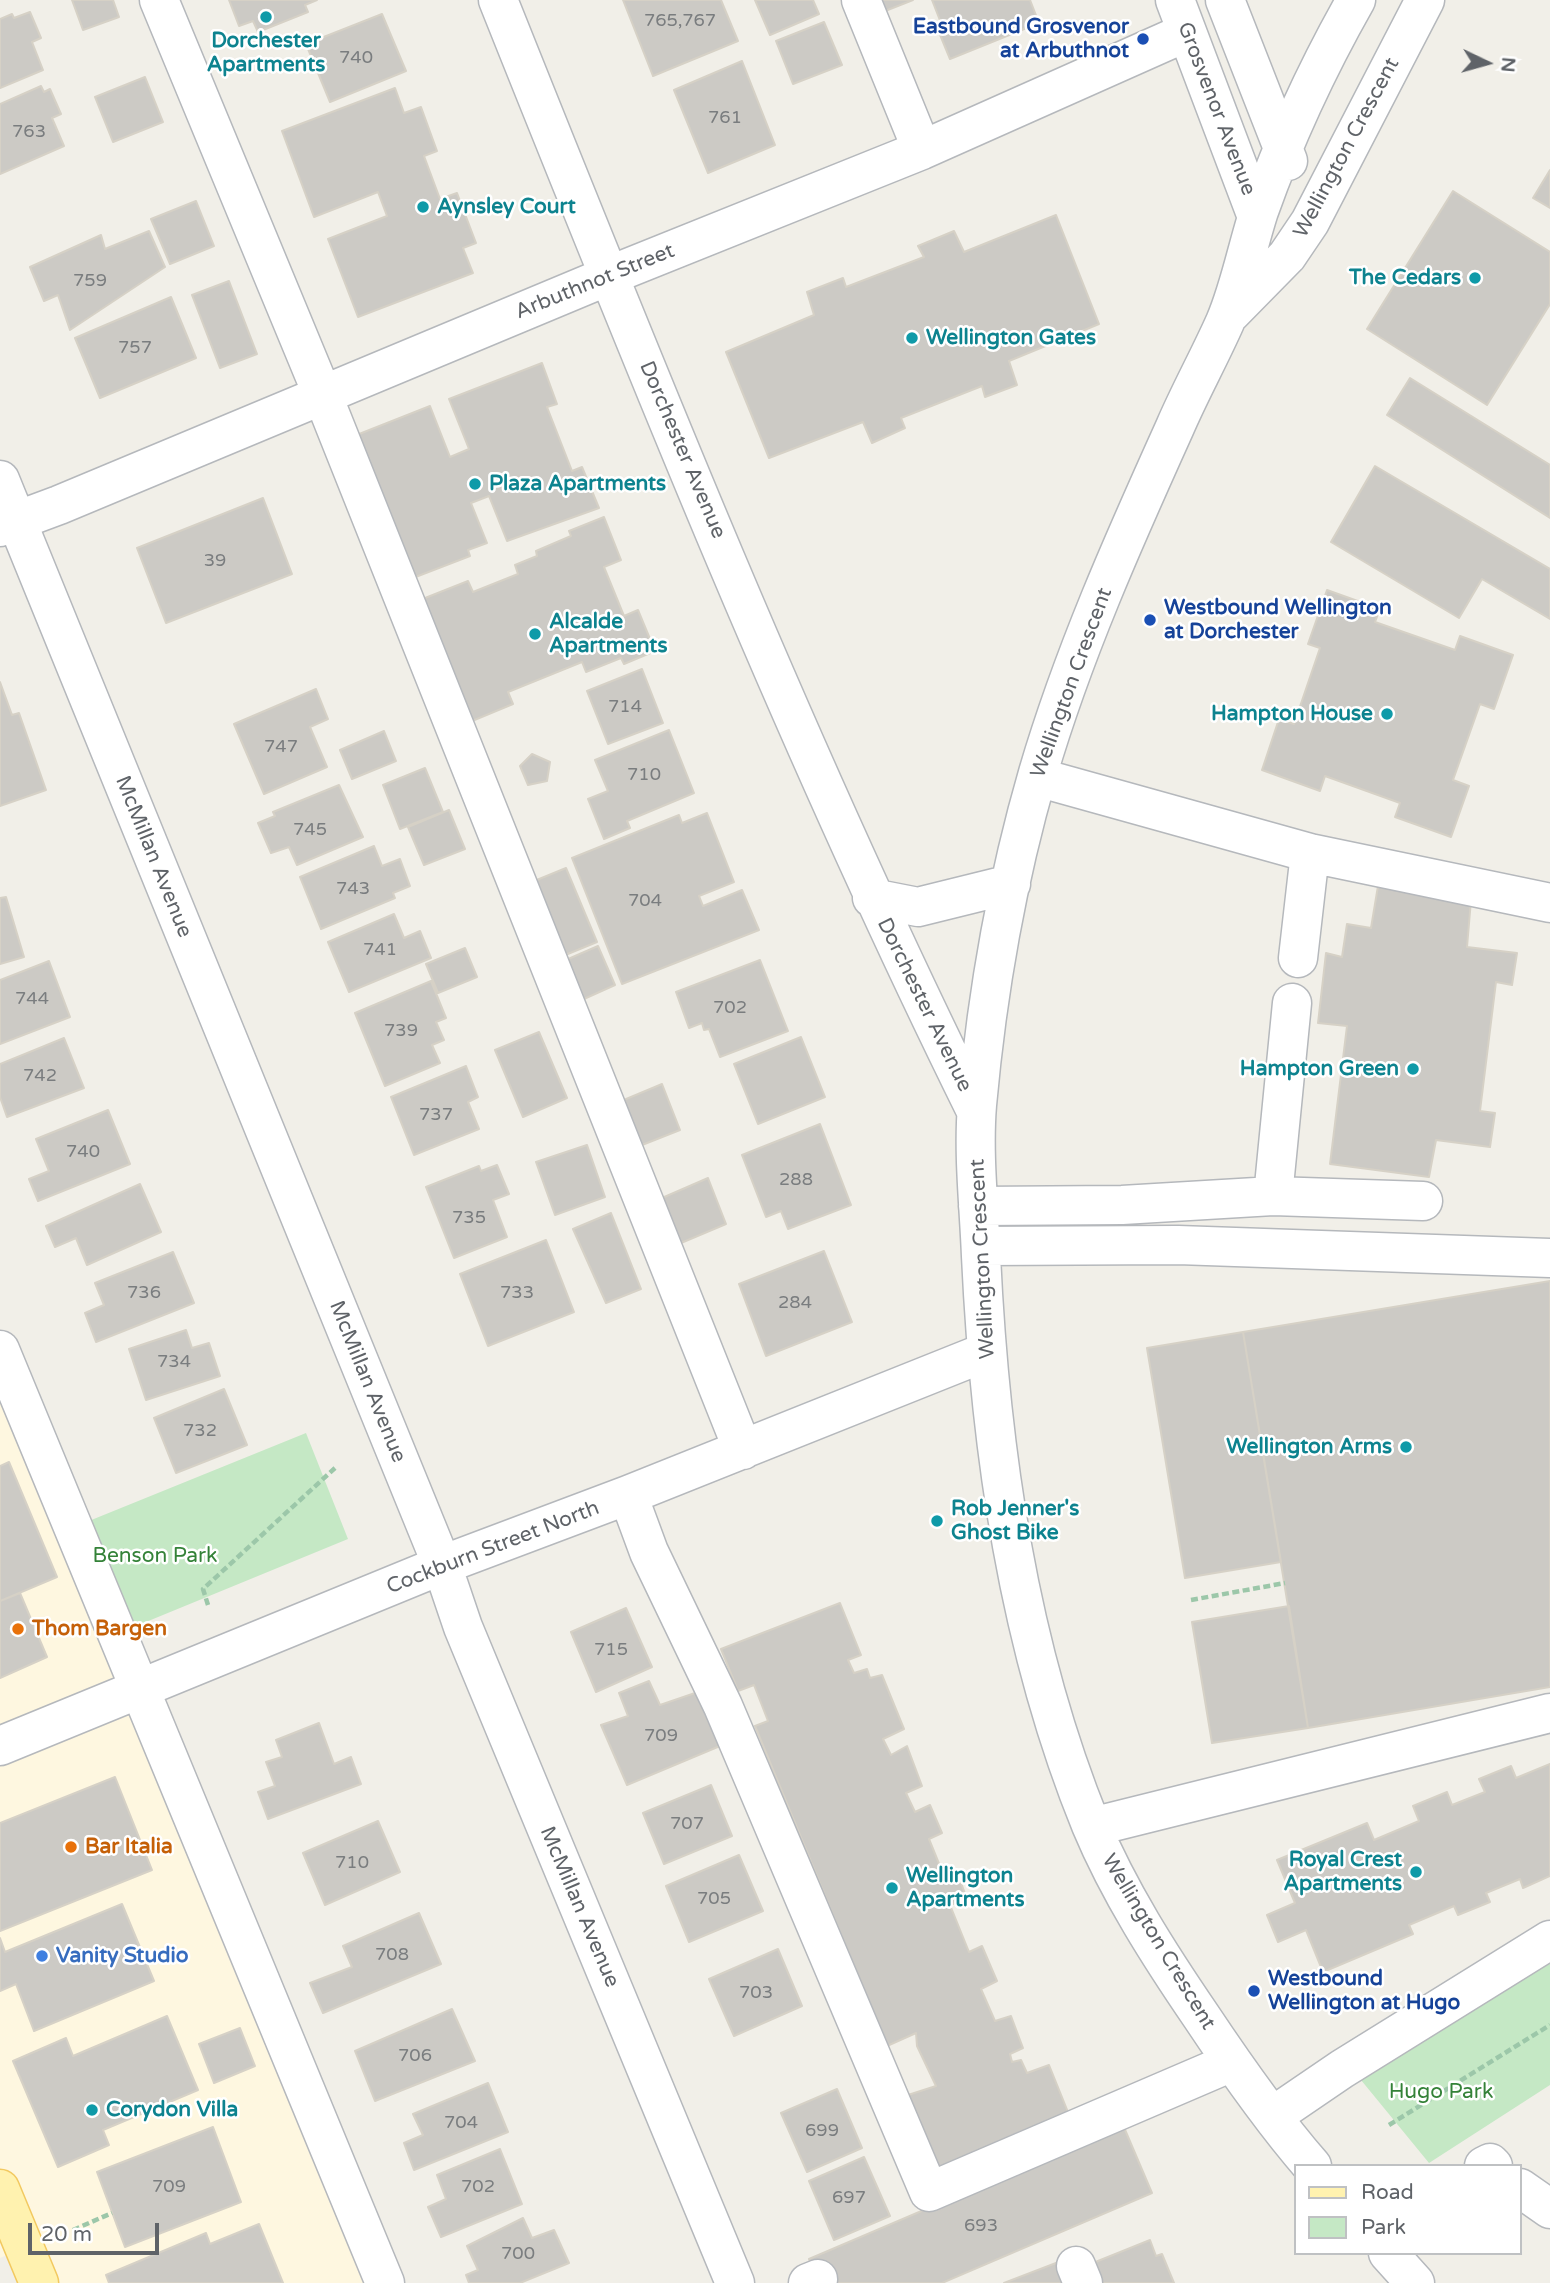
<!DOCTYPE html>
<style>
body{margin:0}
#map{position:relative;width:1550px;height:2283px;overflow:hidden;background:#f1efe8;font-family:"Varela Round",sans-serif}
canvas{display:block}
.legend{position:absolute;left:1294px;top:2164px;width:228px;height:91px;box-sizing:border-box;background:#fff;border:2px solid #bfc1c3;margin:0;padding:9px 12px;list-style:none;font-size:21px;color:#5f6368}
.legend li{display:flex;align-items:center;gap:14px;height:35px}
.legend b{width:35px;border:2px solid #bfc1c3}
.north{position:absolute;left:1452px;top:28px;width:70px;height:70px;-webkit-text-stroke:5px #fff;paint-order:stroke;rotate:95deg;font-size:19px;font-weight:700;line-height:28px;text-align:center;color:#5f6368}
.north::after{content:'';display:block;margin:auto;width:24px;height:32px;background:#5f6368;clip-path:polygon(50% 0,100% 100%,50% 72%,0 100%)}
.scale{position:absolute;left:28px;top:2223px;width:131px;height:32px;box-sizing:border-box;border:4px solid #5f6368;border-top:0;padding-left:9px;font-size:21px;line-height:24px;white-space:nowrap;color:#5f6368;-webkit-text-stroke:5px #fff;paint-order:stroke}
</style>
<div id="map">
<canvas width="1550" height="2283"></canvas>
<ul class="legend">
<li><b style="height:9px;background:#fff2af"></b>Road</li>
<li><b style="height:19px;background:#c5e8c5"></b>Park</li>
</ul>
<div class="north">N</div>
<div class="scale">20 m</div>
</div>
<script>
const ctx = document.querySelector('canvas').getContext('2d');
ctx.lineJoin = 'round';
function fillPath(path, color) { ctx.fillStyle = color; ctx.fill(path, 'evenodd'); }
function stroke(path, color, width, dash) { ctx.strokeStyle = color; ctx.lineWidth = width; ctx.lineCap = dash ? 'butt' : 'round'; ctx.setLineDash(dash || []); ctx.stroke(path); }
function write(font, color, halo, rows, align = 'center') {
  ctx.font = font + ' "Varela Round",sans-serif'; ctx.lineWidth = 5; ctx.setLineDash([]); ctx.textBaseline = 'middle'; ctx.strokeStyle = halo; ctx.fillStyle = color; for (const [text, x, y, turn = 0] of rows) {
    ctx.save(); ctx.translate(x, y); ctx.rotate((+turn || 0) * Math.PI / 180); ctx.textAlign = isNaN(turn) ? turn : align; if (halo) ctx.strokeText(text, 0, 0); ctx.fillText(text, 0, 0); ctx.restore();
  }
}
const commercial = new Path2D(`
 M 0,1352 L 385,2283 L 39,2283 L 24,2248 L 0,2258 Z`);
const green = new Path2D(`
 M 306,1433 L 348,1539 L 124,1631 L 79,1525 Z
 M 1550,1961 L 1550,2085 L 1429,2163 L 1361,2080 Z`);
const building = new Path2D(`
 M 72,0 L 113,0 L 119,17 L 83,30 Z
 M 229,0 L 317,0 L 305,5 L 308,12 L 258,32 L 253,21 L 239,26 Z
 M 623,0 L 721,0 L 738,41 L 653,76 Z
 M 755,0 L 813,0 L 819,14 L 770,35 Z
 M 869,0 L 913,0 L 875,15 Z
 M 932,0 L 1030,0 L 1039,23 L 950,59 L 936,25 L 941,23 Z
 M 30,12 L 41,38 L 32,42 L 43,70 L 0,88 L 0,19 L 12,14 L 14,18 Z
 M 382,14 L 406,71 L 330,102 L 306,44 Z
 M 824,22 L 842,65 L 793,84 L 776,41 Z
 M 742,61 L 775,145 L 708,173 L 674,90 Z
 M 145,77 L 163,122 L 113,142 L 95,97 Z
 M 41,86 L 44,92 L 50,89 L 61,114 L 52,118 L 64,146 L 0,174 L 0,104 Z
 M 395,88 L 404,113 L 421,107 L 437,151 L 424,156 L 440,199 L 457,193 L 476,243 L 463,248 L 473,273 L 358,317 L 328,239 L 387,216 L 378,192 L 314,217 L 282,131 Z
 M 1550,170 L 1550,208 L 1533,198 Z
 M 1453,191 L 1550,252 L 1550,304 L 1487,405 L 1367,329 Z
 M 196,201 L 214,246 L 170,264 L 151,219 Z
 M 1056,215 L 1099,324 L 1009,361 L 1017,385 L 985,397 L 982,386 L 901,418 L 905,428 L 872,443 L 863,422 L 769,458 L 726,352 L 814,315 L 807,292 L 843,278 L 846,287 L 924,257 L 918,246 L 954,231 L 964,252 Z
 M 149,231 L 165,267 L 70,330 L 58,295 L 44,301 L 30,267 L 101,235 L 105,249 Z
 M 229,281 L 257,354 L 220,368 L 192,295 Z
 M 171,297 L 196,358 L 100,398 L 75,338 Z
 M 542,363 L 557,404 L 547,407 L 572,471 L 582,467 L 599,508 L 507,541 L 489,496 L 471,503 L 487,543 L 468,550 L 470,556 L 400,583 L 344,440 L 430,406 L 450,457 L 469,449 L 449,399 Z
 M 1410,378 L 1550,465 L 1550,518 L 1387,415 Z
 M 1375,466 L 1550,569 L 1550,619 L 1482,579 L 1459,618 L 1331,542 Z
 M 263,498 L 292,574 L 166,623 L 137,548 Z
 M 604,517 L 621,560 L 604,567 L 624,616 L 638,610 L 655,651 L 624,664 L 621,658 L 586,672 L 582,662 L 508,692 L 513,704 L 460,726 L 410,604 L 468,581 L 473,592 L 518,574 L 515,565 L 537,556 L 536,551 L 571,536 L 569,531 Z
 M 1327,590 L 1380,609 L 1375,622 L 1455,650 L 1460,636 L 1513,655 L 1494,709 L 1480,704 L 1453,780 L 1469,786 L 1451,837 L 1395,817 L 1400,803 L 1325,776 L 1320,791 L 1262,770 L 1279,719 L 1294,724 L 1320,648 L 1308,644 Z
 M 642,669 L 663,723 L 608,744 L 587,691 Z
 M 0,682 L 12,715 L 19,713 L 46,790 L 0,806 Z
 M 316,689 L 328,719 L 310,727 L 327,767 L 264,794 L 234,724 Z
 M 669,730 L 694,793 L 627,821 L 630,828 L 604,839 L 588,799 L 608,791 L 595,760 Z
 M 384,731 L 396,761 L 352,779 L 340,750 Z
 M 532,754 L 550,762 L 547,781 L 528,785 L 520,766 Z
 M 425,768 L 443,812 L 400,829 L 383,785 Z
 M 339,785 L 363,837 L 297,865 L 289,847 L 271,853 L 258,823 L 275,816 L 273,812 Z
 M 449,810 L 465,849 L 424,865 L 408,827 Z
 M 707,813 L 734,882 L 699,896 L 703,906 L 742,890 L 759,930 L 622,984 L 572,858 L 679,815 L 682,823 Z
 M 374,846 L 382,866 L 400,859 L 410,886 L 393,893 L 395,898 L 321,929 L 300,877 Z
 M 566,868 L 597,942 L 558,958 L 527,884 Z
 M 1378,886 L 1471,900 L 1467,947 L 1517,953 L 1512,985 L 1496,982 L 1480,1111 L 1495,1113 L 1490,1147 L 1436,1140 L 1429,1177 L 1330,1164 L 1347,1026 L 1318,1023 L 1326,953 L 1342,957 L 1347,924 L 1371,928 Z
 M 6,897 L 24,957 L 0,964 L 0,898 Z
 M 394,914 L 404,938 L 420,931 L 431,958 L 349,992 L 328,942 Z
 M 598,946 L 615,985 L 575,1003 L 559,963 Z
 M 465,948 L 477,977 L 438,993 L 426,964 Z
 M 760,960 L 788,1031 L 720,1057 L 709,1029 L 704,1030 L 702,1023 L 689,1028 L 676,992 Z
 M 49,961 L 70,1017 L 0,1044 L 0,980 Z
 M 431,981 L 446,1018 L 436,1022 L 444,1040 L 432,1045 L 440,1063 L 385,1086 L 355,1013 Z
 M 539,1032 L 567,1098 L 523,1117 L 495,1050 Z
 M 801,1037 L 825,1097 L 758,1124 L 734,1064 Z
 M 64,1038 L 84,1088 L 7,1117 L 0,1097 L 0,1064 Z
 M 466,1066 L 478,1097 L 468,1102 L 479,1129 L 414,1155 L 391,1097 Z
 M 662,1084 L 680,1130 L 637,1147 L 619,1102 Z
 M 108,1110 L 130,1164 L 38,1201 L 29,1179 L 49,1171 L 36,1139 Z
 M 820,1124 L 851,1205 L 788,1229 L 781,1211 L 766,1217 L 742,1155 Z
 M 587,1145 L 605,1197 L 555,1215 L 536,1162 Z
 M 497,1165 L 509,1194 L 493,1200 L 507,1237 L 454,1258 L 426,1187 L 479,1166 L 481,1171 Z
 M 708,1178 L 726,1224 L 681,1243 L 662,1198 Z
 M 140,1184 L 161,1232 L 87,1265 L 76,1238 L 55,1247 L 46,1226 Z
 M 611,1213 L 641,1289 L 606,1303 L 573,1229 Z
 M 546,1240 L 574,1312 L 488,1346 L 460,1274 Z
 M 824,1251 L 852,1322 L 766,1356 L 739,1284 Z
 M 173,1252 L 194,1303 L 96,1342 L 85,1313 L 104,1305 L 95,1283 Z
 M 1550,1281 L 1550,1687 L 1308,1728 L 1243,1332 Z
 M 186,1330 L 192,1348 L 209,1343 L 220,1376 L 146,1400 L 129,1349 Z
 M 1243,1332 L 1281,1562 L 1185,1578 L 1147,1348 Z
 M 224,1389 L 247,1445 L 176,1473 L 154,1418 Z
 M 9,1462 L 57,1577 L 0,1601 L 0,1466 Z
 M 20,1593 L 47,1657 L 0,1678 L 0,1601 Z
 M 840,1603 L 861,1655 L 848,1660 L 854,1673 L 867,1669 L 870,1678 L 882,1675 L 904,1729 L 883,1739 L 891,1755 L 907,1746 L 922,1786 L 906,1793 L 915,1812 L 930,1805 L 942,1833 L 929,1839 L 944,1876 L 957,1872 L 967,1899 L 950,1905 L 969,1952 L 982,1946 L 997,1981 L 981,1989 L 995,2021 L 1011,2016 L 1023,2048 L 1010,2054 L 1012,2062 L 1021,2060 L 1027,2073 L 1049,2065 L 1074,2127 L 943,2178 L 908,2095 L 936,2086 L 917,2046 L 916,2033 L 887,2046 L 755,1726 L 768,1721 L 754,1685 L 738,1691 L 721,1649 Z
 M 1289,1606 L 1308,1728 L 1212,1743 L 1192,1622 Z
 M 626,1608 L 652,1667 L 596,1692 L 571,1632 Z
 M 649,1681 L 660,1705 L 698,1692 L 720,1746 L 627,1785 L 601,1725 L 628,1716 L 619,1693 Z
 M 319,1723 L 334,1764 L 351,1757 L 361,1784 L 268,1819 L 258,1792 L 275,1786 L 266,1762 L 282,1757 L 276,1740 Z
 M 1550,1764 L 1550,1876 L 1523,1888 L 1520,1879 L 1486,1893 L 1490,1902 L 1458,1915 L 1454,1906 L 1409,1925 L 1413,1934 L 1323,1972 L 1306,1930 L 1278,1942 L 1267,1915 L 1295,1903 L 1277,1860 L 1367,1823 L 1374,1840 L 1419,1821 L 1413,1806 L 1447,1792 L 1452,1805 L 1485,1792 L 1479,1779 L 1511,1766 L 1516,1778 Z
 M 115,1777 L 152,1870 L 0,1931 L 0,1823 Z
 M 711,1785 L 732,1836 L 664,1864 L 643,1813 Z
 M 378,1821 L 400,1872 L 325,1905 L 303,1853 Z
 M 739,1855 L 763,1911 L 689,1942 L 666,1886 Z
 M 122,1904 L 154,1981 L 34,2031 L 16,1984 L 0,1991 L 0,1938 L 5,1952 Z
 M 419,1913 L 441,1964 L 323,2013 L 310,1983 L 352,1967 L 343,1946 Z
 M 778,1949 L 802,2006 L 734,2036 L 709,1979 Z
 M 452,2009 L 475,2061 L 375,2101 L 355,2051 Z
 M 167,2016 L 198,2090 L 103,2130 L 109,2145 L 58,2167 L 13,2061 L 66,2038 L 73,2056 Z
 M 240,2028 L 255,2066 L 214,2083 L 199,2044 Z
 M 488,2083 L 508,2132 L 414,2170 L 404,2143 L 423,2135 L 413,2114 Z
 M 837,2089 L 862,2148 L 807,2172 L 781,2113 Z
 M 1123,2125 L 1152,2193 L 942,2283 L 820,2283 L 809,2259 Z
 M 213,2127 L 241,2202 L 125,2247 L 97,2172 Z
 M 500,2149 L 522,2204 L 441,2237 L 428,2207 L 446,2199 L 437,2175 Z
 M 864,2157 L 890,2216 L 834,2240 L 809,2181 Z
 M 523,2218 L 532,2238 L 554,2230 L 569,2263 L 520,2283 L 469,2283 L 466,2275 L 478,2270 L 467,2246 Z
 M 259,2224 L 283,2283 L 109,2283 L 106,2275 L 206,2233 L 210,2244 Z
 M 1150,2240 L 1156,2256 L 1162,2254 L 1174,2283 L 1093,2283 L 1093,2263 Z
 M 1056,2263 L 1064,2283 L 1004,2283 Z`);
const path = new Path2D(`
 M 1191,1600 L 1285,1583
 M 208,1605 L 203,1589 L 335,1468
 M 1389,2125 L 1550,2025
 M 73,2230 L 112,2213`);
const minor = new Path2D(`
 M 159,0 L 323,396 L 743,1450
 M 498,0 C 647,373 798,751 976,1111
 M 861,0 L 922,150
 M 1175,0 L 1257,217
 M 1225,0 L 1288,161
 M 1231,313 L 1287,256 L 1310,222 L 1425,0
 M 0,480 L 442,1565 L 463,1627 L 735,2283
 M 0,527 L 59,505 L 608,276 L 922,150 L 1187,32
 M 1037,777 L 1310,853 L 1298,958
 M 1310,853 L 1550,903
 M 872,898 L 918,907 L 1011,884
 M 1273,1196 L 1423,1201
 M 978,1206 L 1122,1205 L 1273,1196 L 1292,1003
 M 981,1246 L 1178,1245 L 1550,1258
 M 0,1350 L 385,2283
 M 628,1495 L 649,1552 L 723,1706 L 929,2192 L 1232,2062
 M 0,1746 L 442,1565 L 628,1495 L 986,1352
 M 1092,1827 L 1550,1713
 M 1273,2116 L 1342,2069 L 1550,1940
 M 1312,2166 C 1271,2119 1235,2067 1201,2016 C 1160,1956 1119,1892 1091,1825 C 1018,1646 990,1448 981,1256 C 979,1206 973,1154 977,1105 C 987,994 1007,880 1038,773 C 1073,654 1124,540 1175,427 C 1190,392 1209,358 1225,322 C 1240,287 1247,248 1259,211 C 1285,138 1318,67 1356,0
 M 1484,2166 L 1490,2163 L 1493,2166
 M 1520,2188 L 1550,2209
 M 1388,2253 L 1415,2283
 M 1076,2266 L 1083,2283
 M 808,2283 L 818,2279`);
const major = new Path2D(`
 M 0,2189 L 39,2283`);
const markers = [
 [266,17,7,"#0f9aa8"],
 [1143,39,7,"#1a4fb4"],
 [423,207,7,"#0f9aa8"],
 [1475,278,7,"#0f9aa8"],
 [912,338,7,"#0f9aa8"],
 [475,484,7,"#0f9aa8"],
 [1150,620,7,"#1a4fb4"],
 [535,634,7,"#0f9aa8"],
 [1387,714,7,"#0f9aa8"],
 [1413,1069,7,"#0f9aa8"],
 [1406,1447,7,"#0f9aa8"],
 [937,1521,7,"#0f9aa8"],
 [18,1629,7,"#e8710a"],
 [71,1847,7,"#e8710a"],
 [1416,1872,7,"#0f9aa8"],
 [892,1888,7,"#0f9aa8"],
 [42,1956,7,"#3f7fe0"],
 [1254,1991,7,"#1a4fb4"],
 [92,2110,7,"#0f9aa8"]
];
const numberNames = [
 ["765,767",680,21],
 ["740",356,58],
 ["761",725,118],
 ["763",29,132],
 ["759",90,281],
 ["757",135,348],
 ["39",215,561],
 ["714",625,707],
 ["747",281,747],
 ["710",644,775],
 ["745",310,830],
 ["743",353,889],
 ["704",645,901],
 ["741",380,950],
 ["744",32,999],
 ["702",730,1008],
 ["739",401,1031],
 ["742",40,1076],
 ["737",436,1115],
 ["740",83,1152],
 ["288",796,1180],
 ["735",469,1218],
 ["736",144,1293],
 ["733",517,1293],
 ["284",795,1303],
 ["734",174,1362],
 ["732",200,1431],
 ["715",611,1650],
 ["709",661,1736],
 ["707",687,1824],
 ["710",352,1863],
 ["705",714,1899],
 ["708",392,1955],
 ["703",756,1993],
 ["706",415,2056],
 ["704",461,2123],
 ["699",822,2131],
 ["709",169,2187],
 ["702",478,2187],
 ["697",849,2198],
 ["693",981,2226],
 ["700",518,2254]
];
const transitNames = [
 ["Eastbound Grosvenor",1129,27,"right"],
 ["at Arbuthnot",1129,51,"right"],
 ["Westbound Wellington",1164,608],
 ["at Dorchester",1164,632],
 ["Westbound",1268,1979],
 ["Wellington at Hugo",1268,2003]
];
const cultureNames = [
 ["Dorchester",266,41,"center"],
 ["Apartments",266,65,"center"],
 ["Aynsley Court",437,207],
 ["The Cedars",1461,278,"right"],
 ["Wellington Gates",926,338],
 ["Plaza Apartments",489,484],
 ["Alcalde",549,622],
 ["Apartments",549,646],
 ["Hampton House",1373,714,"right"],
 ["Hampton Green",1399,1069,"right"],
 ["Wellington Arms",1392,1447,"right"],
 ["Rob Jenner's",951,1509],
 ["Ghost Bike",951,1533],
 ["Royal Crest",1402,1860,"right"],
 ["Apartments",1402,1884,"right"],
 ["Wellington",906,1876],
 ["Apartments",906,1900],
 ["Corydon Villa",106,2110]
];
const streetNames = [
 ["Grosvenor Avenue",1216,109,69],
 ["Wellington Crescent",1347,148,-62],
 ["Arbuthnot Street",595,282,-22],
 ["Dorchester Avenue",682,450,67],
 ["Wellington Crescent",1072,683,-70],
 ["McMillan Avenue",153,857,68],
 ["Dorchester Avenue",924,1005,64],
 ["Wellington Crescent",983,1259,-93],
 ["McMillan Avenue",367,1382,68],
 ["Cockburn Street North",493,1548,-21],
 ["McMillan Avenue",579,1907,67],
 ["Wellington Crescent",1158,1942,59]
];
const parkNames = [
 ["Benson Park",155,1556],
 ["Hugo Park",1441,2092]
];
const foodNames = [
 ["Thom Bargen",32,1629],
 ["Bar Italia",85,1847]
];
const shopNames = [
 ["Vanity Studio",56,1956]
];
fillPath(commercial, '#fef7e0');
fillPath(green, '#c5e8c5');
fillPath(building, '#cccac5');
stroke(building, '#d6d1c6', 2);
stroke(minor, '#b5b8bc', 41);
stroke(major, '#f2c960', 41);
stroke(path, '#9cc7a9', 4.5, [7, 3.5]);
stroke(minor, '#fff', 38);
stroke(major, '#fff2af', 38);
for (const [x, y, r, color] of markers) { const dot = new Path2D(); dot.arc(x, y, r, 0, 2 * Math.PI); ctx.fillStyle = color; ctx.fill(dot); stroke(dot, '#fff', 2.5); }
write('18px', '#7a7d7f', null, numberNames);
write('bold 21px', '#164399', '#fff', transitNames, 'left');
write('bold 21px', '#0d838f', '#fff', cultureNames, 'left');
write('21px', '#5f6368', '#fff', streetNames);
write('21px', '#348238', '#fff', parkNames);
write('bold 21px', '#c56008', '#fff', foodNames, 'left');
write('bold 21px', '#366cbe', '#fff', shopNames, 'left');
</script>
